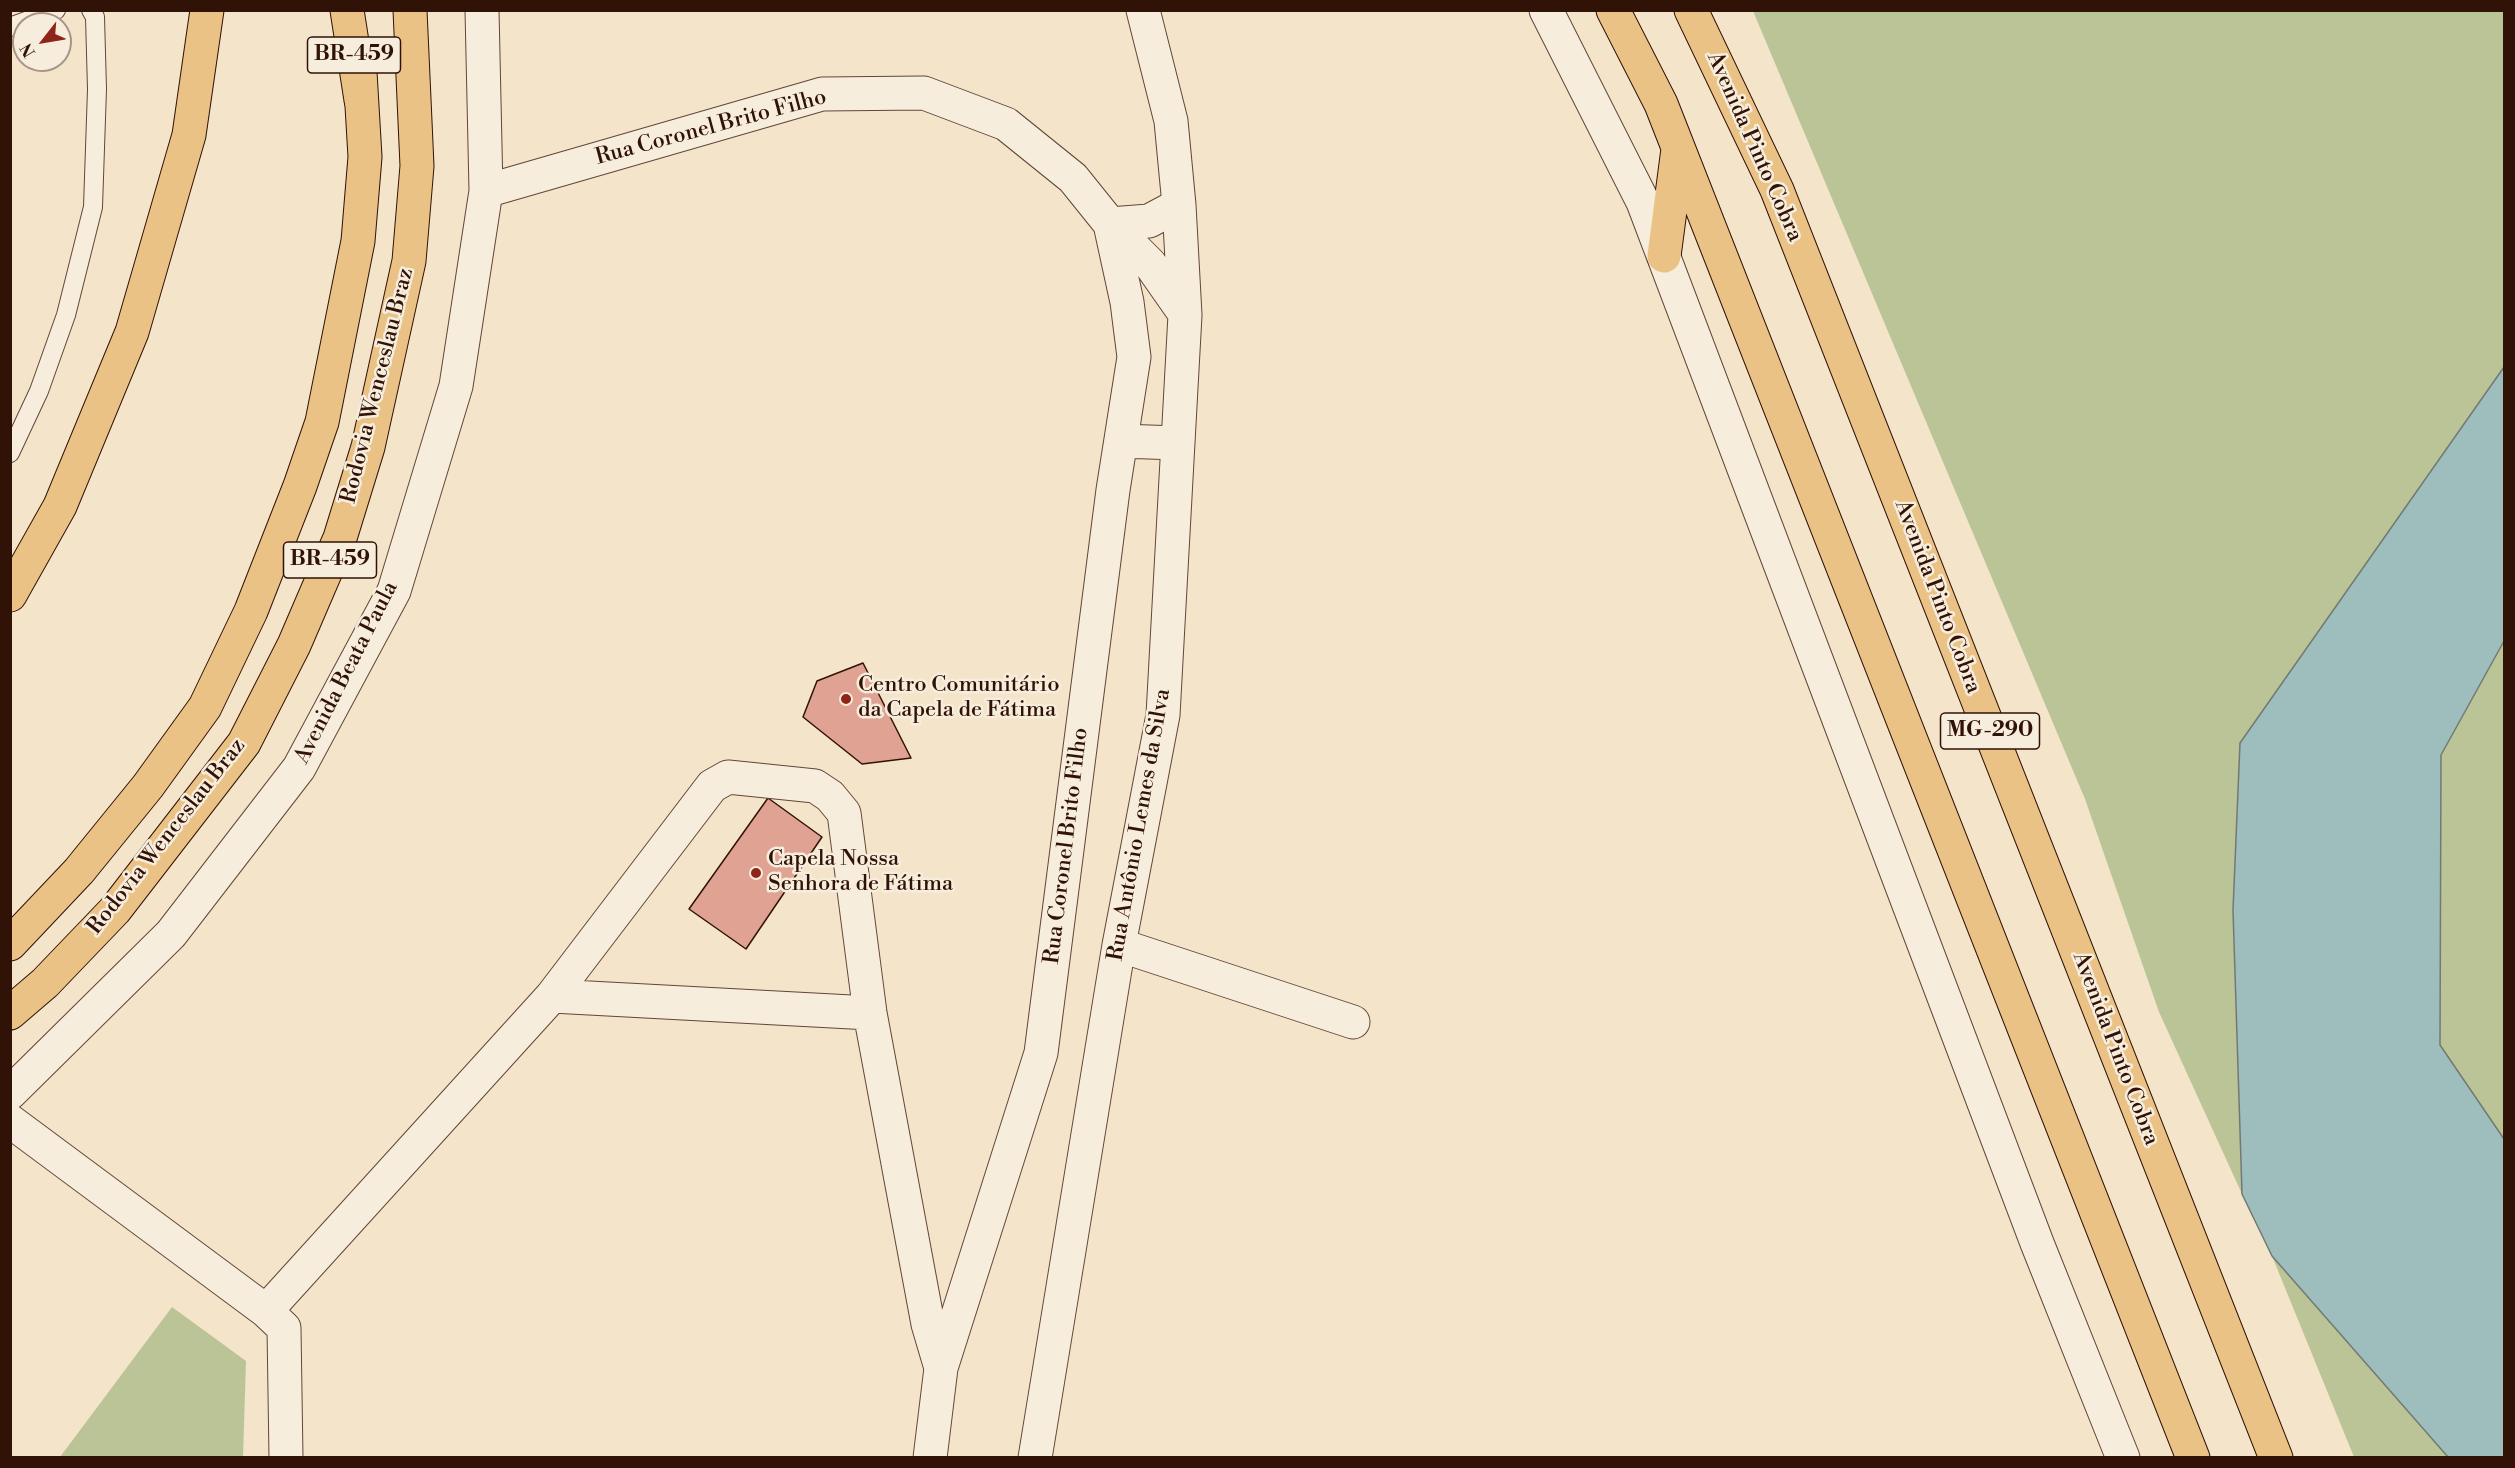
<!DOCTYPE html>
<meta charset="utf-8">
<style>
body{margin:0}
#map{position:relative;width:2515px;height:1468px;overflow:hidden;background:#f3e4ca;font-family:"Libre Bodoni",serif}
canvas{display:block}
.frame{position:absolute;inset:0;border:12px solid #311206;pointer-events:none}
.north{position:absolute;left:12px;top:12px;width:60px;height:60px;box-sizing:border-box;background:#f7eddd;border:2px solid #a89587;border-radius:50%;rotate:239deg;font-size:16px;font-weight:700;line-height:24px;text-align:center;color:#311206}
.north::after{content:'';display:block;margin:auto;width:21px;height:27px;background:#8f2418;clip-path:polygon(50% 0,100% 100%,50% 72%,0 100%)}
</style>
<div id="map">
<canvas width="2515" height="1468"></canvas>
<div class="frame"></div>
<div class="north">N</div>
</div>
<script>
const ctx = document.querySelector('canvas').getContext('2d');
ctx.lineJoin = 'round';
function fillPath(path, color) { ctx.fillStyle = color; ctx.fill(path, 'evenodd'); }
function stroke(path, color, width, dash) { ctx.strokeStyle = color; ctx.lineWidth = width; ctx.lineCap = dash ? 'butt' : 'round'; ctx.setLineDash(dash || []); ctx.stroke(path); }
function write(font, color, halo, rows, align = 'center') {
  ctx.font = font + ' "Libre Bodoni",serif'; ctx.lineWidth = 5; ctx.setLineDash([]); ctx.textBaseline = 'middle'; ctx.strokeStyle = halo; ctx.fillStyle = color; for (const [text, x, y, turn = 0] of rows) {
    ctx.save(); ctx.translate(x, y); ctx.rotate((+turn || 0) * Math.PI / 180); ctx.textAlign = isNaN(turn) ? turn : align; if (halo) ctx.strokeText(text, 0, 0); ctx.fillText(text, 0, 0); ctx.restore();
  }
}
const green = new Path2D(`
 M 1753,11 L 2504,11 L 2504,367 L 2240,743 L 2233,910 L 2242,1194 L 2159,1012 L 2085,799 Z
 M 2504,641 L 2504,1139 L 2440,1045 L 2441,755 Z
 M 2272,1256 L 2448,1457 L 2354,1457 Z
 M 172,1307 L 246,1361 L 243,1457 L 60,1457 Z`);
const water = new Path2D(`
 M 2504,367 L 2504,641 L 2441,755 L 2440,1045 L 2504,1139 L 2504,1457 L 2448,1457 L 2272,1256 L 2242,1194 L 2233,910 L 2240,743 Z`);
const building = new Path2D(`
 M 863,663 L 911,758 L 862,764 L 803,717 L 817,681 Z
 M 768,798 L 822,837 L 746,949 L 689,909 Z`);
const service = new Path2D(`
 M 10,27 L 56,10
 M 10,453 L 39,391 L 66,315 L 93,207 L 97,89 L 95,17 L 91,10`);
const minor = new Path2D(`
 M 1546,10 L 1643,202 L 2037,1243 L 2123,1458
 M 486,191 L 822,94 L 924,93 L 1006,124 L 1073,178 L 1110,224 L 1150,264 L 1185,314
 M 1110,224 L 1149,221 L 1179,205
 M 1121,441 L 1177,443
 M 1119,945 L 1353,1022
 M 552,996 L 870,1013
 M 10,1093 L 171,934 L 299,768 L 394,591 L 456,386 L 486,191 L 482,10
 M 10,1121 L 266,1311 L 284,1328 L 286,1458
 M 266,1311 L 552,996 L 712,786 L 728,777 L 815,786 L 830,796 L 844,813 L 870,1013 L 928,1324 L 941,1368
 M 930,1458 L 941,1368 L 1041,1053 L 1113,490 L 1134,357 L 1127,302 L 1110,224
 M 1035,1458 L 1119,945 L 1163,715 L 1185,315 L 1179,205 L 1171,121 L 1143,10`);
const primary = new Path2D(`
 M 10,595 L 60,506 L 132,332 L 189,135 L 207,10
 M 10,944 L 79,871 L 148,786 L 205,707 L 251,611 L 300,486 L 322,422 L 358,241 L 365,157 L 360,72
 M 10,1013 L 45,983 L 115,910 L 244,743 L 294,645 L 340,538 L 368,447 L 409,261 L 417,166 L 410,10`);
const trunk = new Path2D(`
 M 347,10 L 361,100
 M 1613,10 L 1661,104 L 2193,1458
 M 1691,10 L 1777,190 L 2276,1458
 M 1664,256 L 1678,149`);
const markers = [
 [846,699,6,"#8f2418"],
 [756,873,6,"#8f2418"]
];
const shields = [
 [354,55,93],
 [330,560,93],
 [1990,731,99]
];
const shieldNames = [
 ["BR-459",354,55],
 ["BR-459",330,560],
 ["MG-290",1990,731]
];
const streetNames = [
 ["Rua Coronel Brito Filho",711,128,-15],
 ["Avenida Pinto Cobra",1754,147,66],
 ["Rodovia Wenceslau Braz",378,386,-76],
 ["Avenida Pinto Cobra",1937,597,69],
 ["Avenida Beata Paula",347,673,-63],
 ["Rua Antônio Lemes da Silva",1140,825,-80],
 ["Rodovia Wenceslau Braz",167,837,-52],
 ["Rua Coronel Brito Filho",1067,846,-83],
 ["Avenida Pinto Cobra",2115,1049,69]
];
const poiNames = [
 ["Centro Comunitário",858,686],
 ["da Capela de Fátima",858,711],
 ["Capela Nossa",768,860],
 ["Senhora de Fátima",768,885]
];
fillPath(green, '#bbc497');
fillPath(water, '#9dbebc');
stroke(water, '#727973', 1.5);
fillPath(building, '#dfa293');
stroke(building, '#311206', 1.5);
stroke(service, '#624637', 20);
stroke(minor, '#624637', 35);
stroke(primary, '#311206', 35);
stroke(trunk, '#311206', 35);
stroke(service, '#f7eddd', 18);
stroke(minor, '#f7eddd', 33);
stroke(primary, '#eac285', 33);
stroke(trunk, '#eac285', 33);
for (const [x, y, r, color] of markers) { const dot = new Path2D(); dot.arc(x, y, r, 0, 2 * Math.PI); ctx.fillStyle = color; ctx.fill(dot); stroke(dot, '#f7eddd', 2); }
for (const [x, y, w] of shields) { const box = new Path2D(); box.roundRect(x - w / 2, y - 18, w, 36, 4.5); ctx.fillStyle = '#f7eddd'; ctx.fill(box); stroke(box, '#311206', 1.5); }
write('bold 21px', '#311206', null, shieldNames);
write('22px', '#311206', '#f7eddd', streetNames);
write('22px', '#311206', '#f7eddd', poiNames, 'left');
</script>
